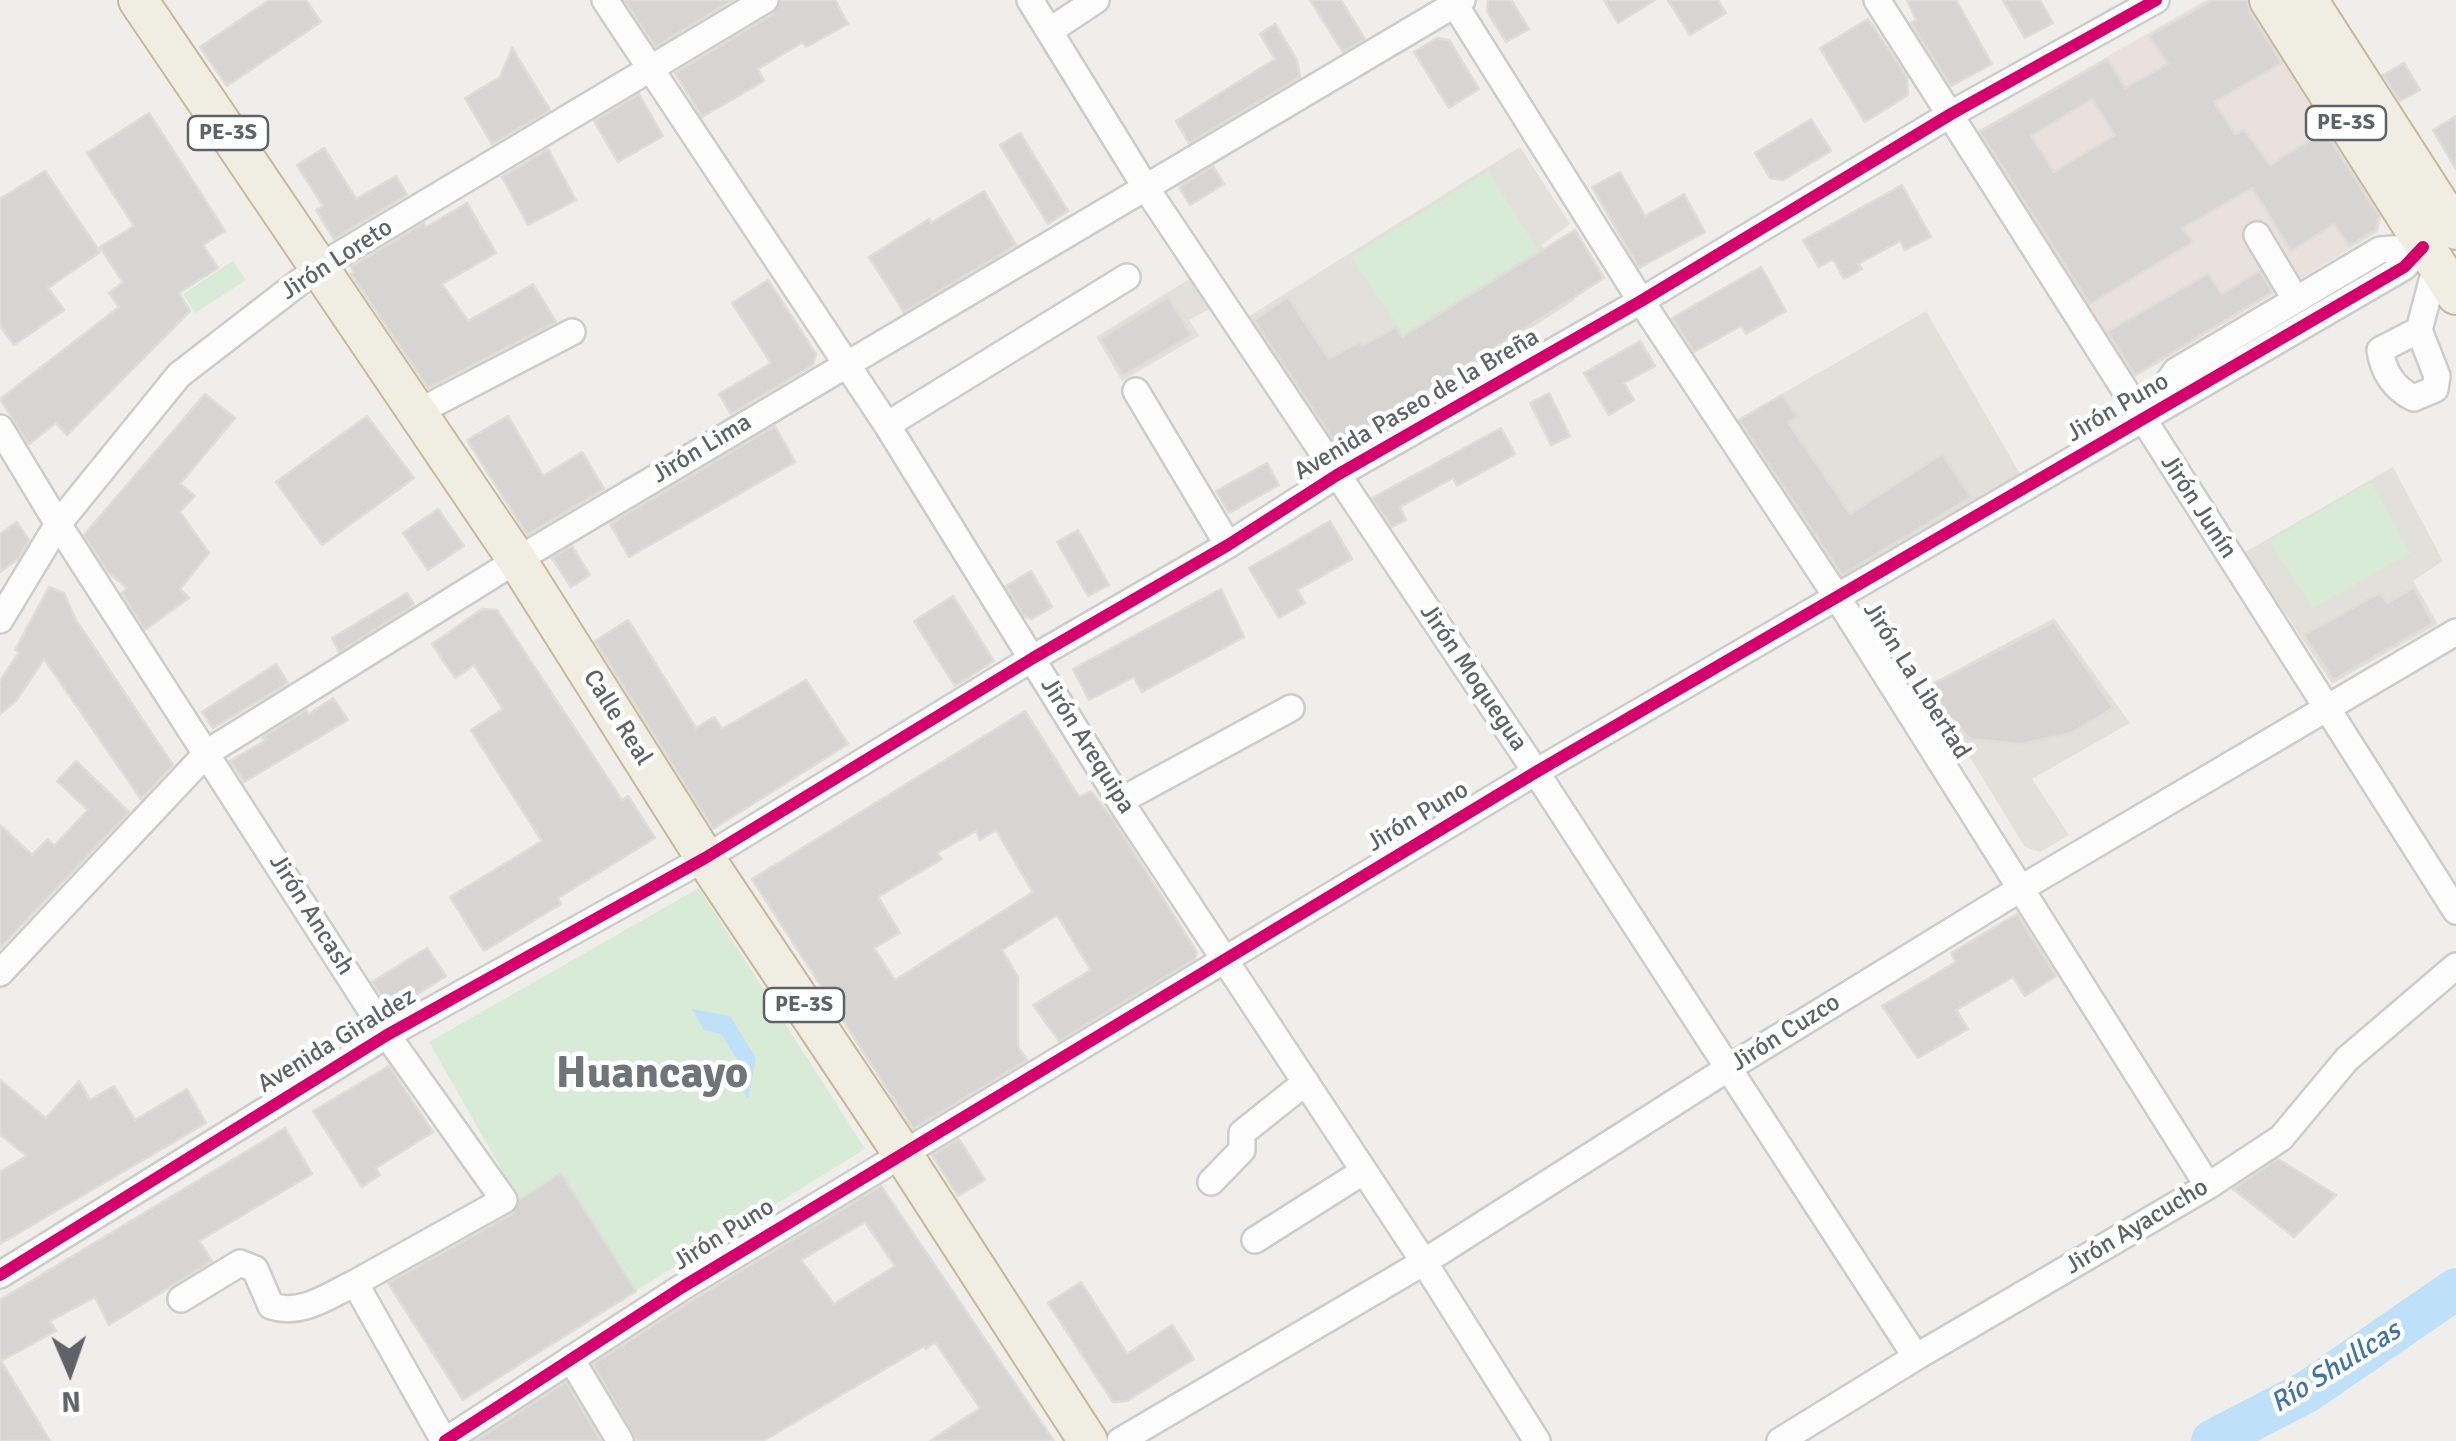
<!DOCTYPE html>
<meta charset="utf-8">
<style>
body{margin:0}
#map{position:relative;width:2456px;height:1441px;overflow:hidden;background:#efeeea;font-family:Signika,sans-serif}
canvas{display:block}
.north{position:absolute;left:20px;top:1321px;width:100px;height:100px;-webkit-text-stroke:8px #fff;paint-order:stroke;rotate:178deg;font-size:28px;font-weight:700;line-height:40px;text-align:center;color:#5f6368}
.north::after{content:'';display:block;margin:auto;width:35px;height:45px;background:#5f6368;clip-path:polygon(50% 0,100% 100%,50% 72%,0 100%)}
</style>
<div id="map">
<canvas width="2456" height="1441"></canvas>
<div class="north">N</div>
</div>
<script>
const ctx = document.querySelector('canvas').getContext('2d');
ctx.lineJoin = 'round';
function fillPath(path, color) { ctx.fillStyle = color; ctx.fill(path, 'evenodd'); }
function stroke(path, color, width, dash) { ctx.strokeStyle = color; ctx.lineWidth = width; ctx.lineCap = dash ? 'butt' : 'round'; ctx.setLineDash(dash || []); ctx.stroke(path); }
function write(font, color, halo, rows, align = 'center') {
  ctx.font = font + ' Signika,sans-serif'; ctx.lineWidth = 9; ctx.setLineDash([]); ctx.textBaseline = 'middle'; ctx.strokeStyle = halo; ctx.fillStyle = color; for (const [text, x, y, turn = 0] of rows) {
    ctx.save(); ctx.translate(x, y); ctx.rotate((+turn || 0) * Math.PI / 180); ctx.textAlign = isNaN(turn) ? turn : align; if (halo) ctx.strokeText(text, 0, 0); ctx.fillText(text, 0, 0); ctx.restore();
  }
}
const education = new Path2D(`
 M 1520,147 L 1570,224 L 1541,245 L 1575,300 L 1330,456 L 1243,320 Z
 M 1194,276 L 1213,307 L 1189,320 L 1199,336 L 1122,381 L 1096,337 Z
 M 1926,311 L 2020,474 L 1841,584 L 1735,421 Z
 M 2393,467 L 2443,561 L 2413,581 L 2438,624 L 2332,684 L 2245,552 Z
 M 2054,618 L 2130,723 L 2032,779 L 2069,835 L 2040,852 L 2025,847 L 1926,686 Z`);
const medical = new Path2D(`
 M 2206,0 L 2250,0 L 2383,210 L 2378,232 L 2129,381 L 1976,132 Z`);
const green = new Path2D(`
 M 1488,171 L 1538,250 L 1403,334 L 1351,257 Z
 M 233,261 L 246,280 L 195,313 L 183,294 Z
 M 2371,482 L 2410,553 L 2313,608 L 2269,541 Z
 M 699,888 L 865,1149 L 637,1290 L 561,1172 L 502,1209 L 511,1186 L 429,1042 Z`);
const water = new Path2D(`
 M 692,1009 L 730,1016 L 756,1058 L 748,1099 L 735,1078 L 738,1061 L 721,1034 L 704,1030 Z`);
const river = new Path2D(`
 M 2212,1441 L 2308,1391 L 2456,1289`);
const building = new Path2D(`
 M 269,0 L 306,0 L 321,22 L 227,86 L 200,47 Z
 M 624,0 L 733,0 L 655,47 Z
 M 781,0 L 835,0 L 848,24 L 806,47 L 803,42 L 758,69 L 764,81 L 702,117 L 675,73 L 773,14 Z
 M 1310,0 L 1341,0 L 1365,39 L 1343,52 Z
 M 1488,0 L 1511,0 L 1529,29 L 1506,42 L 1487,11 Z
 M 1604,0 L 1655,0 L 1618,23 Z
 M 1668,0 L 1718,0 L 1726,13 L 1690,35 Z
 M 1907,0 L 1956,0 L 1992,64 L 1951,86 L 1911,23 L 1916,20 Z
 M 2003,0 L 2040,0 L 2053,23 L 2025,38 Z
 M 2213,0 L 2247,0 L 2250,12 L 2282,63 L 2214,102 L 2235,134 L 2244,130 L 2270,165 L 2325,131 L 2379,216 L 2376,230 L 2349,246 L 2334,224 L 2291,251 L 2252,188 L 2182,228 L 2193,242 L 2090,304 L 1980,132 L 2108,59 L 2125,88 L 2168,64 L 2149,36 ZM 2092,99 L 2115,135 L 2054,172 L 2031,136 Z
 M 1868,19 L 1907,77 L 1908,95 L 1865,122 L 1820,48 Z
 M 1275,24 L 1297,60 L 1300,77 L 1189,143 L 1176,121 L 1275,59 L 1260,34 Z
 M 1437,38 L 1449,40 L 1479,89 L 1449,108 L 1414,52 Z
 M 512,48 L 550,110 L 492,144 L 465,98 L 500,77 Z
 M 2404,63 L 2420,90 L 2400,101 L 2383,75 Z
 M 639,94 L 663,136 L 618,162 L 594,121 Z
 M 149,113 L 225,231 L 203,245 L 218,268 L 179,293 L 190,311 L 67,435 L 56,423 L 29,444 L 0,399 L 119,307 L 109,293 L 123,282 L 100,247 L 134,226 L 87,153 Z
 M 2456,116 L 2456,169 L 2433,130 Z
 M 1811,119 L 1831,151 L 1783,180 L 1770,178 L 1755,153 Z
 M 1020,133 L 1068,211 L 1048,224 L 1000,145 Z
 M 324,148 L 356,199 L 396,176 L 407,195 L 334,239 L 316,210 L 323,206 L 297,165 Z
 M 548,149 L 576,200 L 528,225 L 502,177 Z
 M 1213,166 L 1224,184 L 1190,205 L 1179,187 Z
 M 45,171 L 100,252 L 48,288 L 64,310 L 14,345 L 0,326 L 0,199 Z
 M 1620,172 L 1645,216 L 1684,194 L 1705,232 L 1639,268 L 1592,187 Z
 M 1902,185 L 1931,237 L 1905,250 L 1900,241 L 1858,264 L 1862,269 L 1844,279 L 1833,259 L 1819,267 L 1803,240 Z
 M 984,191 L 1016,245 L 904,312 L 869,257 L 929,219 L 931,223 Z
 M 467,203 L 496,253 L 442,284 L 468,321 L 533,284 L 556,322 L 428,388 L 351,274 L 354,272 L 351,267 L 424,223 L 426,227 Z
 M 1575,230 L 1604,278 L 1338,447 L 1254,320 L 1288,297 L 1329,359 L 1360,342 L 1363,346 L 1396,327 L 1402,337 Z
 M 1761,267 L 1786,311 L 1746,334 L 1741,326 L 1694,352 L 1672,318 Z
 M 2260,271 L 2272,292 L 2135,375 L 2107,332 L 2208,274 L 2222,294 Z
 M 768,280 L 816,354 L 813,365 L 731,414 L 719,394 L 771,363 L 732,303 Z
 M 1168,297 L 1191,335 L 1123,376 L 1100,339 Z
 M 1640,341 L 1655,366 L 1624,383 L 1634,400 L 1609,415 L 1584,373 Z
 M 1549,393 L 1570,436 L 1551,445 L 1530,403 Z
 M 205,394 L 235,418 L 180,484 L 195,496 L 180,512 L 209,553 L 180,589 L 189,598 L 145,630 L 122,593 L 127,588 L 108,572 L 84,535 Z
 M 1782,395 L 1798,417 L 1788,422 L 1850,514 L 1942,454 L 1971,497 L 1842,575 L 1739,420 Z
 M 367,416 L 414,478 L 322,545 L 276,482 Z
 M 508,416 L 543,476 L 582,452 L 604,489 L 527,535 L 467,440 Z
 M 775,426 L 795,462 L 629,557 L 610,524 Z
 M 1501,428 L 1515,454 L 1457,486 L 1453,478 L 1400,507 L 1406,520 L 1392,527 L 1372,498 Z
 M 1267,463 L 1279,485 L 1229,513 L 1216,491 Z
 M 438,509 L 464,546 L 428,570 L 403,533 Z
 M 1330,521 L 1352,559 L 1297,590 L 1305,603 L 1279,618 L 1249,568 Z
 M 17,522 L 29,540 L 18,559 L 0,572 L 0,534 Z
 M 1078,530 L 1109,585 L 1088,596 L 1057,542 Z
 M 572,546 L 590,575 L 571,587 L 552,558 Z
 M 1031,571 L 1052,607 L 1032,619 L 1024,616 L 1006,586 Z
 M 49,587 L 64,593 L 76,620 L 173,765 L 141,799 L 44,659 L 16,701 L 0,714 L 0,681 L 19,652 L 15,650 Z
 M 2414,588 L 2433,623 L 2333,680 L 2304,635 L 2380,593 L 2387,603 Z
 M 1221,589 L 1244,637 L 1142,692 L 1134,677 L 1089,700 L 1073,669 Z
 M 407,593 L 414,605 L 339,652 L 332,638 Z
 M 953,596 L 994,661 L 955,686 L 914,621 Z
 M 482,609 L 497,610 L 622,800 L 628,796 L 655,838 L 558,898 L 561,904 L 484,951 L 450,897 L 542,841 L 471,730 L 503,709 L 474,665 L 455,678 L 432,644 Z
 M 628,620 L 696,728 L 714,717 L 722,729 L 806,680 L 848,744 L 713,829 L 595,641 Z
 M 2054,622 L 2113,708 L 2071,733 L 2021,744 L 1970,739 L 1952,718 L 1947,720 L 1927,687 Z
 M 276,664 L 288,683 L 213,728 L 202,712 Z
 M 333,698 L 348,720 L 244,782 L 230,761 L 268,739 L 262,738 L 306,710 L 309,714 Z
 M 1025,711 L 1079,797 L 1091,791 L 1112,818 L 1197,952 L 1195,959 L 1059,1041 L 1033,1005 L 1091,970 L 1057,915 L 1002,950 L 1018,977 L 1018,1047 L 1027,1060 L 913,1129 L 752,879 ZM 996,830 L 1033,892 L 895,980 L 874,948 L 900,933 L 878,897 L 942,859 L 937,853 L 976,831 L 980,840 Z
 M 76,761 L 129,812 L 0,948 L 0,825 L 32,855 L 48,839 L 54,846 L 88,810 L 57,781 Z
 M 2017,914 L 2056,976 L 2025,996 L 2013,977 L 1956,1010 L 1968,1029 L 1918,1058 L 1882,1006 L 1956,962 L 1951,953 Z
 M 427,948 L 446,976 L 391,1011 L 372,982 Z
 M 389,1066 L 433,1132 L 376,1168 L 380,1175 L 362,1187 L 313,1111 Z
 M 0,1080 L 46,1118 L 79,1081 L 90,1100 L 114,1086 L 135,1120 L 187,1089 L 206,1123 L 0,1244 L 0,1172 L 27,1156 L 0,1135 Z
 M 285,1128 L 312,1174 L 199,1241 L 212,1261 L 109,1325 L 95,1297 L 50,1321 L 56,1331 L 1,1361 L 50,1441 L 0,1441 L 0,1300 Z
 M 959,1139 L 985,1180 L 958,1196 L 932,1155 Z
 M 2278,1159 L 2336,1195 L 2294,1237 L 2233,1189 Z
 M 561,1173 L 636,1291 L 463,1400 L 388,1283 L 512,1214 L 520,1199 Z
 M 881,1186 L 1054,1441 L 930,1441 L 980,1408 L 935,1342 L 926,1349 L 924,1346 L 763,1441 L 636,1441 L 593,1364 L 693,1300 ZM 865,1222 L 895,1266 L 834,1304 L 801,1260 Z
 M 1081,1282 L 1127,1354 L 1172,1325 L 1194,1359 L 1127,1401 L 1113,1402 L 1048,1303 Z
 M 566,1382 L 601,1441 L 475,1441 Z`);
const minor = new Path2D(`
 M 605,0 L 887,425 L 1120,801 L 1424,1262 L 1537,1441
 M 1030,0 L 1146,188 L 1536,772 L 1916,1357
 M 1452,0 L 1641,301 L 1837,597 L 2208,1186
 M 1877,0 L 2456,911
 M 1051,30 L 1096,0
 M 2257,235 L 2296,300
 M 2419,330 L 2380,350 C 2383,371 2394,389 2414,398 L 2435,389 L 2437,376 L 2419,330 L 2436,266
 M 1136,391 L 1228,545
 M 418,412 L 572,332
 M 2147,412 L 2176,371 L 2380,250 L 2423,247
 M 887,425 L 1127,277
 M 0,428 L 58,524 L 387,1035 L 504,1200 L 355,1283 L 444,1441
 M 0,620 L 58,524 L 179,375 L 319,267 L 765,0
 M 1120,801 L 1291,708
 M 0,973 L 208,752 L 517,560 L 1462,0
 M 1211,1182 L 1242,1150 L 1242,1133 L 1306,1082
 M 1255,1240 L 1364,1171
 M 0,1275 L 387,1035 L 705,858 L 1033,658 L 1228,545 L 1337,475 L 1641,301 L 1951,114 L 2156,0
 M 181,1299 L 240,1263 L 255,1269 L 271,1306 C 302,1316 328,1296 355,1283
 M 571,1359 L 620,1441
 M 445,1441 L 684,1286 L 1536,772 L 2404,267 L 2423,247
 M 1120,1441 L 1424,1262 L 1727,1069 L 2020,889 L 2456,632
 M 1780,1441 L 1916,1357 L 2208,1186 L 2281,1138 L 2347,1059 L 2456,966`);
const highway = new Path2D(`
 M 138,0 L 517,560 L 705,858 L 902,1153 L 1088,1441
 M 2269,0 L 2456,295
 M 2308,0 L 2456,230`);
const cycleway = new Path2D(`
 M 0,1275 L 387,1035 L 705,858 L 1033,658 L 1228,545 L 1337,475 L 1641,301 L 1951,114 L 2156,0
 M 445,1441 L 684,1286 L 1536,772 L 2404,267 L 2423,247`);
const shields = [
 [2346,123,80],
 [228,133,80],
 [804,1005,80]
];
const shieldNames = [
 ["PE-3S",2346,123],
 ["PE-3S",228,133],
 ["PE-3S",804,1005]
];
const streetNames = [
 ["Jirón Loreto",337,260,-33],
 ["Avenida Paseo de la Breña",1417,405,-30],
 ["Jirón Puno",2118,408,-30],
 ["Jirón Lima",702,449,-31],
 ["Jirón Junín",2198,507,57],
 ["Jirón Moquegua",1473,678,56],
 ["Jirón La Libertad",1916,681,58],
 ["Calle Real",617,718,58],
 ["Jirón Arequipa",1087,746,58],
 ["Jirón Puno",1418,817,-31],
 ["Jirón Ancash",311,915,58],
 ["Jirón Cuzco",1786,1033,-32],
 ["Avenida Giraldez",337,1041,-31],
 ["Jirón Ayacucho",2137,1227,-31],
 ["Jirón Puno",724,1235,-32]
];
const waterNames = [
 ["Río Shullcas",2336,1368,-32]
];
const townNames = [
 ["Huancayo",652,1075]
];
fillPath(education, '#e2e0da');
fillPath(medical, '#eae0de');
fillPath(green, '#d8ebd6');
fillPath(water, '#bfe0f9');
stroke(river, '#bfe0f9', 42);
fillPath(building, '#d6d5d3');
stroke(building, '#deddd9', 2.5);
stroke(minor, '#cbcccc', 30);
stroke(highway, '#c8b996', 42);
stroke(minor, '#fdfcfc', 25);
stroke(highway, '#f0ede3', 38);
stroke(cycleway, '#d6006c', 12);
for (const [x, y, w] of shields) { const box = new Path2D(); box.roundRect(x - w / 2, y - 17, w, 34, 8); ctx.fillStyle = '#fff'; ctx.fill(box); stroke(box, '#5f6368', 2.5); }
write('bold 22px', '#5f6368', null, shieldNames);
write('25px', '#5f6368', '#fff', streetNames);
write('italic 28px', '#4174aa', '#fff', waterNames);
write('bold 45px', '#70757a', '#fff', townNames);
</script>
